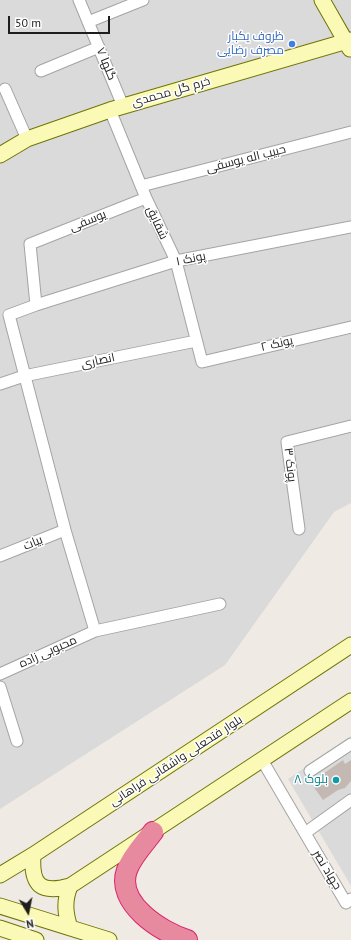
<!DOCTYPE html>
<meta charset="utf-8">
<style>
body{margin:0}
#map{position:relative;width:351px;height:940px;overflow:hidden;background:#efeae3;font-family:"PT Sans",sans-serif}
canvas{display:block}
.north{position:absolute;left:8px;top:892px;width:40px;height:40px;-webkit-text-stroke:3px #fff;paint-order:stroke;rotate:170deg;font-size:11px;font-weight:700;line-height:16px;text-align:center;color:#1d1d1d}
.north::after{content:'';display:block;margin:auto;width:14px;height:18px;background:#1d1d1d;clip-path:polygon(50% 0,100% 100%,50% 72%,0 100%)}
.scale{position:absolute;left:8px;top:16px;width:102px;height:18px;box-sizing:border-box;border:2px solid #1d1d1d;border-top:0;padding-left:5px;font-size:12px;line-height:14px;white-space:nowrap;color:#1d1d1d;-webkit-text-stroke:3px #fff;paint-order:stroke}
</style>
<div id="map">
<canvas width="351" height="940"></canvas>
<div class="north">N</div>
<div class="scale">50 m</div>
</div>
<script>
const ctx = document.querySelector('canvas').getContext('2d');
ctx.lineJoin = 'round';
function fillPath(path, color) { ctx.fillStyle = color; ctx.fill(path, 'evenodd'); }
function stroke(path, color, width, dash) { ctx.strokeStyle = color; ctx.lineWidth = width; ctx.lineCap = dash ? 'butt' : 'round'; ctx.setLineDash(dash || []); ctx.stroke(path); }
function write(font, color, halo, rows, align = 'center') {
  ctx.font = font + ' "PT Sans",Cairo,sans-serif'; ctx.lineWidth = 3; ctx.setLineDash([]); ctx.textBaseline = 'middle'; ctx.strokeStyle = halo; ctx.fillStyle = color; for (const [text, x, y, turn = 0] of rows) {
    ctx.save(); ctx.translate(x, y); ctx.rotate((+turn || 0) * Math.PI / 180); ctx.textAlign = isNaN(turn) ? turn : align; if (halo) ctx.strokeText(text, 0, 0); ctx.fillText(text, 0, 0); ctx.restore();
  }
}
const residential = new Path2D(`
 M 0,0 L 351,0 L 351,503 L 334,512 L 225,665 L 0,809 Z
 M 351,736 L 351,886 L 288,779 Z`);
const building = new Path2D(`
 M 343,760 L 345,764 L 351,760 L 351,781 L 345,788 L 338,790 L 323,800 L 313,786 L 322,779 L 320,776 Z`);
const street = new Path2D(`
 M 79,0 L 123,106
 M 88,22 L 143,0
 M 41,71 L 99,47
 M 5,89 L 27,139
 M 110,110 L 146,198 L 176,261 L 202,362 L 351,327
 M 141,186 L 351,132
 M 36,305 L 30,244 L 146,198
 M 0,384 L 24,376 L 196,341
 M 299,529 L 287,442 L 351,426
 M 0,556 L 65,530
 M 95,631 L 65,530 L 9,315 L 36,305 L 176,261 L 351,227
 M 0,674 L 95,631 L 220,604
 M 0,687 L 17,741
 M 262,760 L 346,903 L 351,899
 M 310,771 L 351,744
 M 305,833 L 351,800`);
const secondary = new Path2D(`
 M 322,0 L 350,49
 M 0,155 L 27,139 L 110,110 L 351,40
 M 33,855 C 31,885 40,894 70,886
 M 0,875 L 33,855 L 351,645
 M 0,906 L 109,940
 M 0,928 L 36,940
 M 70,928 C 65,913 64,901 70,886 L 351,701`);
const highway = new Path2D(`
 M 153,832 C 144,844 132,856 127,870 C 115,903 161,932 187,940`);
const markers = [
 [292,44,4,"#3f7fe0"],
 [336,780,4,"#0f9aa8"]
];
const shopNames = [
 ["ظروف یکبار",284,37],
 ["مصرف رضایی",284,51]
];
const streetNames = [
 ["گلها ۷",106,64,68],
 ["خرم گل محمدی",171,92,-16],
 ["حبیب اله یوسفی",246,159,-14],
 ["یوسفی",88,221,-22],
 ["شقایق",157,223,65],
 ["پونک ۱",191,259,-12],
 ["پونک ۲",277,344,-13],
 ["انصاری",98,361,-12],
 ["پونک ۳",290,465,83],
 ["بیات",33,543,-22],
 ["محبوبی زاده",48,652,-24],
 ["بلوار فتحعلی واشقانی فراهانی",176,761,-33],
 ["جهاد نصر",327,870,59]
];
const cultureNames = [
 ["بلوک ۸",328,780]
];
fillPath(residential, '#dbdada');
fillPath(building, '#c3b9b2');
stroke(street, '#a4a4a4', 13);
stroke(secondary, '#6f7504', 17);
stroke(highway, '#db226b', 22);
stroke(street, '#fff', 11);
stroke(secondary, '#fafab6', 15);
stroke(highway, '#e78aa0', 20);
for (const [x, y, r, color] of markers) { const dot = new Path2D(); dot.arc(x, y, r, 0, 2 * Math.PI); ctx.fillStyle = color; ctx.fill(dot); stroke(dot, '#fff', 1.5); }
write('12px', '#366cbe', '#fff', shopNames, 'right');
write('12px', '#1d1d1d', '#fff', streetNames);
write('12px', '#0d838f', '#fff', cultureNames, 'right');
</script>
